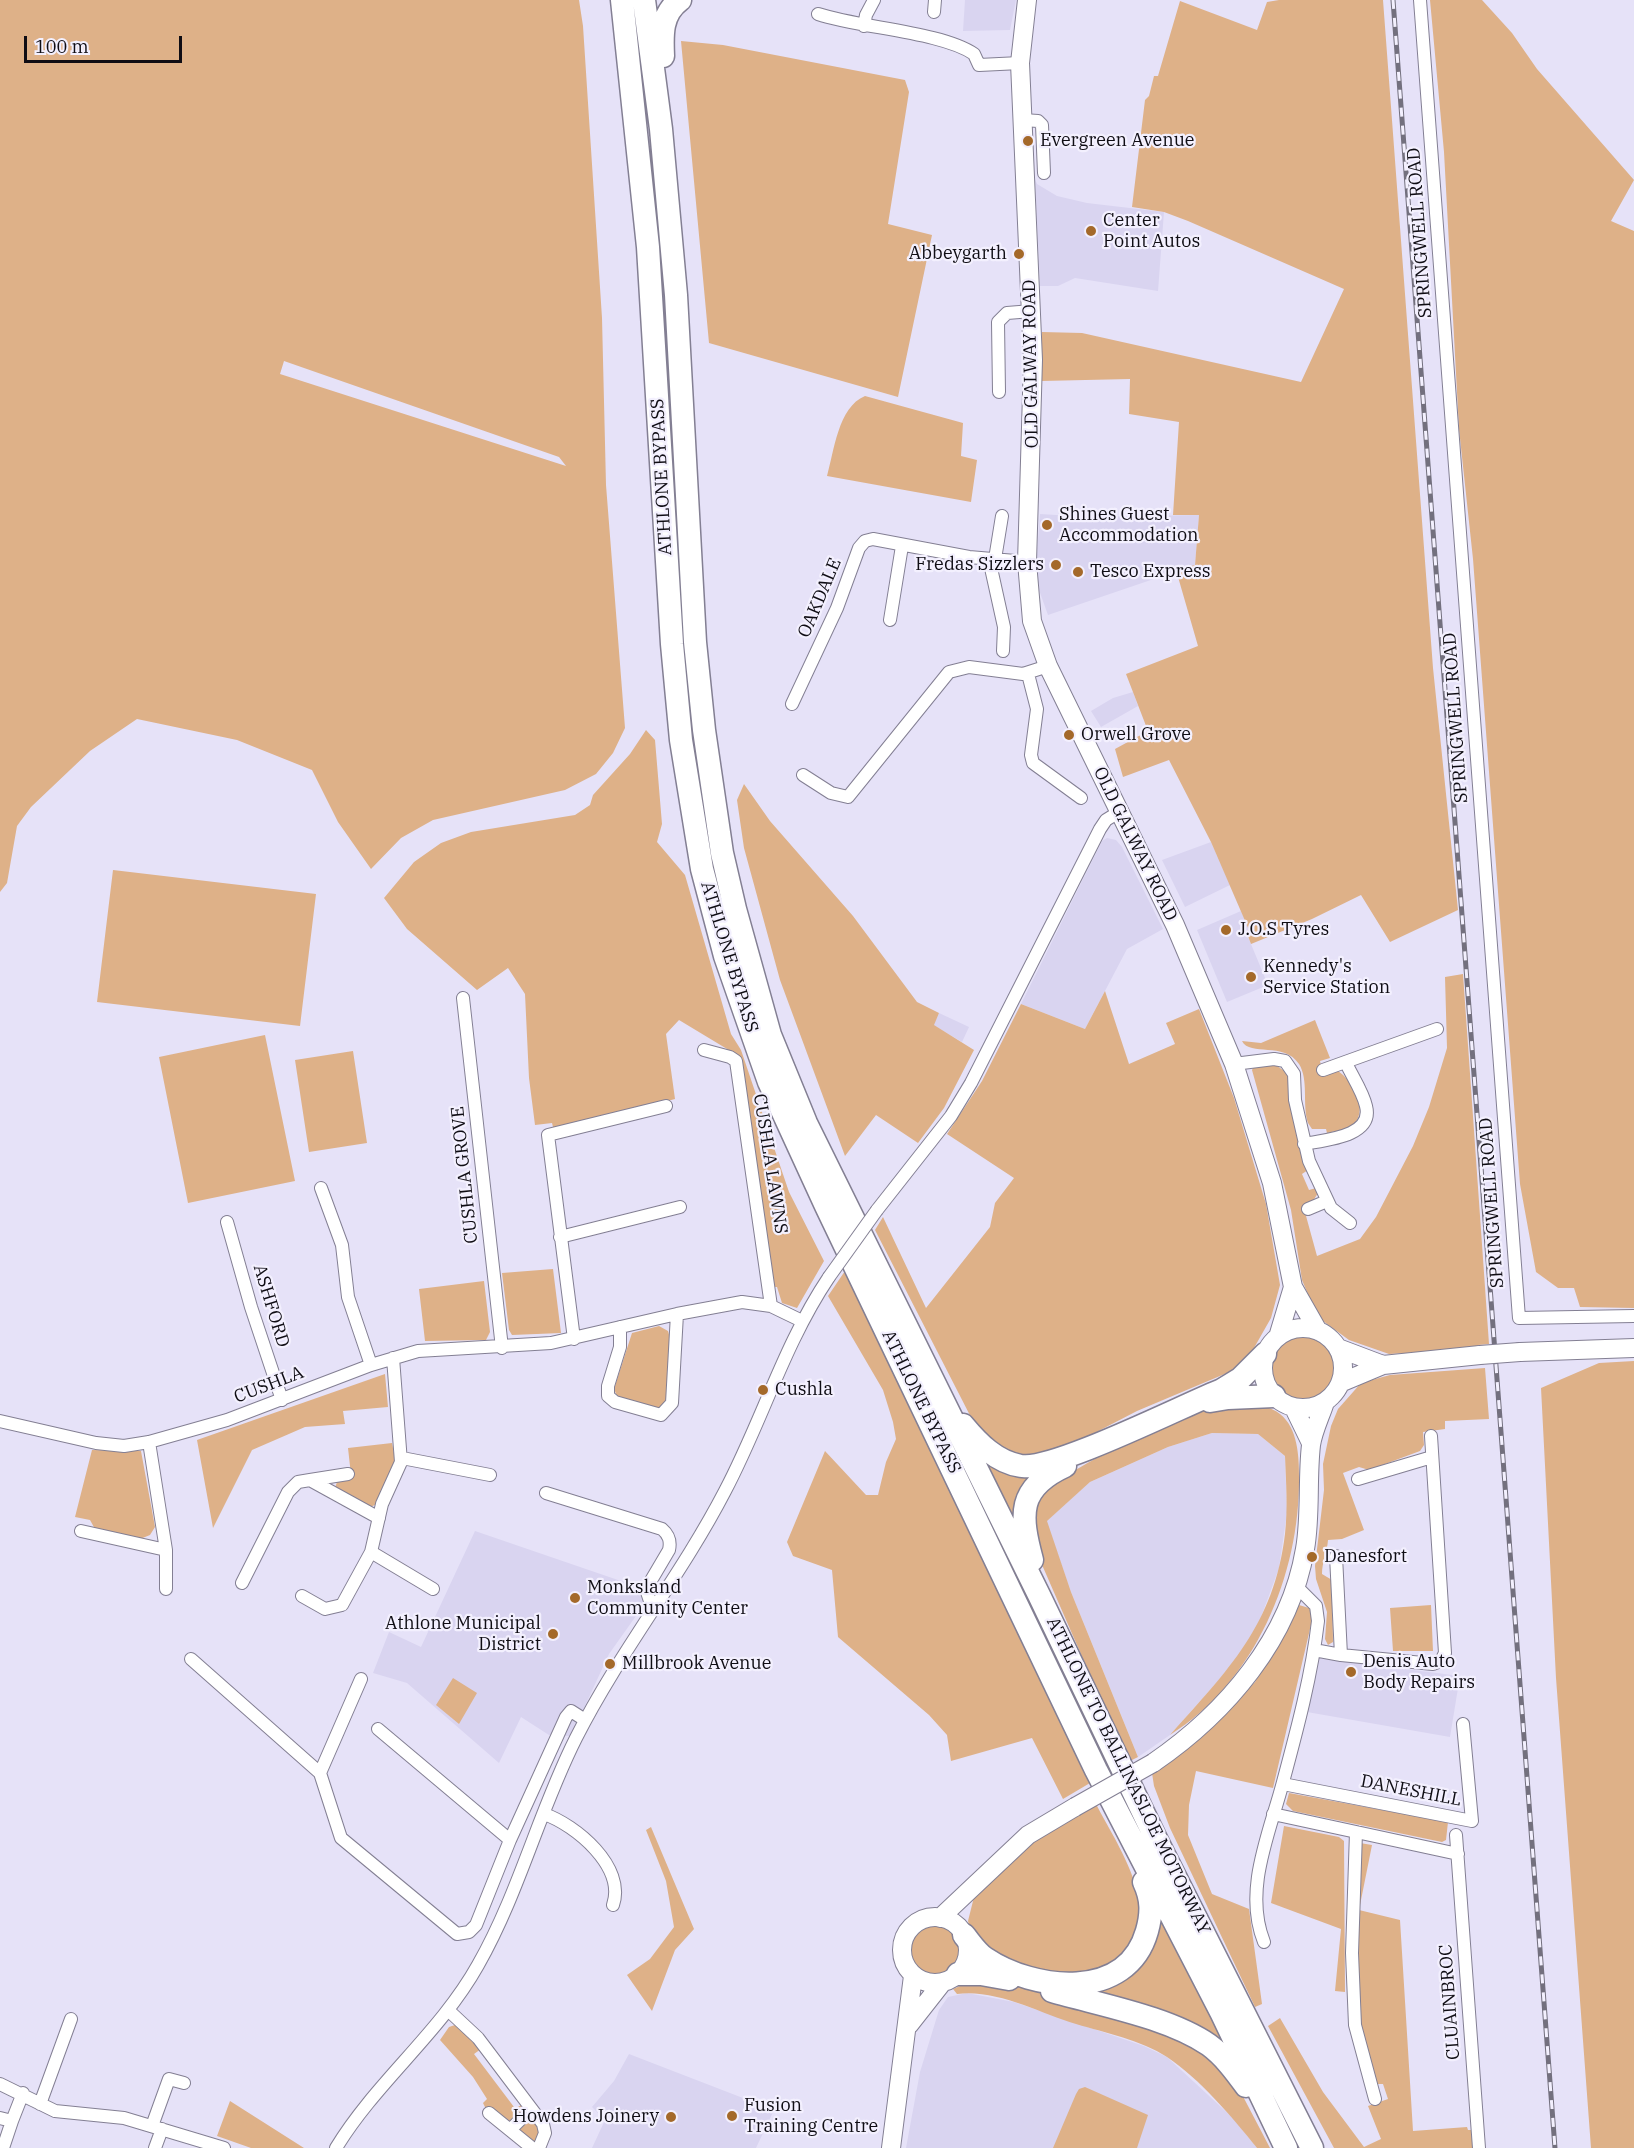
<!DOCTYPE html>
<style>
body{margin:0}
#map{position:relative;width:1634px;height:2148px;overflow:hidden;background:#e6e2f8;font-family:"IBM Plex Serif",serif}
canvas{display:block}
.scale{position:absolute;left:24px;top:36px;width:158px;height:27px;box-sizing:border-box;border:3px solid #0f0d14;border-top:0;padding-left:8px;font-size:18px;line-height:21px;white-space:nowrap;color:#0f0d14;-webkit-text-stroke:4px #f3f0fe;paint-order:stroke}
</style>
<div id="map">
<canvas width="1634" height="2148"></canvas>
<div class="scale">100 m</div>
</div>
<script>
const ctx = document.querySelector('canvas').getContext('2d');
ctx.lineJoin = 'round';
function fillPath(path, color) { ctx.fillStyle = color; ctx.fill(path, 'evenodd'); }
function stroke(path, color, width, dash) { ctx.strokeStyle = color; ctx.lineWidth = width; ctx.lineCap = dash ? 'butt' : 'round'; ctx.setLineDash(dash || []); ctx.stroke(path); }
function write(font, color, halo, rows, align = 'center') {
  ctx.font = font + ' "IBM Plex Serif",serif'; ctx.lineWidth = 4.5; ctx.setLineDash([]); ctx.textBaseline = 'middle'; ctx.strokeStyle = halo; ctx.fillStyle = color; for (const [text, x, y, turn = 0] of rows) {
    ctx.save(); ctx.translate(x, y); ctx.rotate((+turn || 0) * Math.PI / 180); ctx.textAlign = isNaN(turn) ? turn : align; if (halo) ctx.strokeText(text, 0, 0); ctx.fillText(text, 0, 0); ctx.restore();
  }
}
const built = new Path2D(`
 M 965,0 L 1016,0 L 1010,30 L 963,31 Z
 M 1035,179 L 1037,184 L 1057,196 L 1087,203 L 1164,212 L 1158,291 L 1075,278 L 1058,286 L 1040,286 Z
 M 1040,514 L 1089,517 L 1199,515 L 1195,565 L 1048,615 L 1039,590 L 1036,567 Z
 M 1133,692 L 1138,706 L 1101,727 L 1091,711 L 1113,698 Z
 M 1107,838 L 1116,840 L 1122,847 L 1163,929 L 1127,949 L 1085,1029 L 1021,1004 L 1102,841 Z
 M 1211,842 L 1230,885 L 1185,907 L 1162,860 Z
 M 1241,911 L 1250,930 L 1246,932 L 1268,985 L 1227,1002 L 1197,930 Z
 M 939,1013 L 969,1027 L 962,1042 L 933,1025 Z
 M 1212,1433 L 1258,1434 L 1285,1456 L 1287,1513 L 1279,1568 L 1256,1631 L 1233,1664 L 1170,1735 L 1138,1757 L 1071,1592 L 1046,1521 L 1090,1482 L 1168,1447 Z
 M 475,1531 L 653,1592 L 609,1654 L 571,1736 L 549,1735 L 521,1717 L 499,1763 L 407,1683 L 373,1673 L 389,1632 L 421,1647 Z
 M 1319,1658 L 1460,1676 L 1450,1737 L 1307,1712 Z
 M 967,1993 L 1014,2002 L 1144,2046 L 1167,2057 L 1234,2119 L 1257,2148 L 906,2148 L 920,2072 L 939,2010 L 948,1997 Z
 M 629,2054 L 774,2110 L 756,2148 L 592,2148 L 605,2120 L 592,2107 L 614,2081 Z`);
const green = new Path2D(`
 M 0,0 L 579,0 L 583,26 L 602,318 L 606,485 L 625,728 L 613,753 L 596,774 L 565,790 L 433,820 L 401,838 L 371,869 L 338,822 L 312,770 L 237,740 L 137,719 L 90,751 L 31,807 L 17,826 L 7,883 L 0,892 ZM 284,361 L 559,457 L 566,466 L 280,374 Z
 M 1279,0 L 1383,0 L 1433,668 L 1458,910 L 1390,942 L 1361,895 L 1312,919 L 1251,944 L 1246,931 L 1249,930 L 1211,842 L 1169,760 L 1123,777 L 1115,749 L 1148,731 L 1126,674 L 1198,646 L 1176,570 L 1195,565 L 1199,515 L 1173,515 L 1179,422 L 1129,414 L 1130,379 L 1041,381 L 1042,332 L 1082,333 L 1301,382 L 1344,289 L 1188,221 L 1164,212 L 1132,207 L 1145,100 L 1149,96 L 1154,76 L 1158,76 L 1180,1 L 1257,30 L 1267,2 Z
 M 1430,0 L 1482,0 L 1512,33 L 1537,69 L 1634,180 L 1611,221 L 1634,231 L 1634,1308 L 1580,1307 L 1574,1288 L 1558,1288 L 1536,1272 L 1520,1184 L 1473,559 L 1459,429 L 1444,152 Z
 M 681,41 L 723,45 L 905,80 L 909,92 L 888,224 L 932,235 L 898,397 L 709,343 Z
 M 865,396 L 963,423 L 961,456 L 977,460 L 971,502 L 827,476 C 834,452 838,407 865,396 Z
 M 646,730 L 655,740 L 662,824 L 657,842 L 685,875 L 731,1034 L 741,1050 L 789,1192 L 824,1261 L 797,1308 L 782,1303 L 777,1287 L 773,1287 L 742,1058 L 679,1020 L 666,1034 L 675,1099 L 554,1131 L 552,1123 L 535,1125 L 529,1078 L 525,994 L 508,968 L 477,990 L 407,929 L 384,898 L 414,862 L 441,843 L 471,832 L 575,815 L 590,805 L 593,795 L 630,754 Z
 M 744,784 L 770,821 L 853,916 L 917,1002 L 939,1013 L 934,1025 L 974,1050 L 944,1108 L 918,1143 L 876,1115 L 845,1156 L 780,980 L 744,848 L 737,800 Z
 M 113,870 L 316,894 L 300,1026 L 97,1002 Z
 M 1463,974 L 1489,1344 L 1478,1345 L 1478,1349 L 1389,1354 L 1349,1340 L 1323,1321 L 1315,1311 L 1302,1280 L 1291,1210 L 1252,1070 L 1254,1066 L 1277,1066 L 1289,1074 L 1308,1170 L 1302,1174 L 1309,1190 L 1316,1188 L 1318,1193 L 1313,1201 L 1303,1205 L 1317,1256 L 1360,1239 L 1376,1217 L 1413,1146 L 1429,1107 L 1447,1048 L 1445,977 Z
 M 1105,991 L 1129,1064 L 1175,1044 L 1166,1023 L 1199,1009 L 1234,1098 L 1266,1204 L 1280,1285 L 1271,1318 L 1250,1355 L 1242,1364 L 1227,1373 L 1137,1411 L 1056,1453 L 1022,1460 L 979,1433 L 875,1230 L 883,1217 L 926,1308 L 990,1227 L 995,1203 L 1014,1178 L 947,1134 L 982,1081 L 1021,1004 L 1085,1029 Z
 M 1315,1020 L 1330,1058 L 1320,1061 L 1323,1073 L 1338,1071 C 1352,1080 1369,1109 1354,1124 C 1348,1130 1335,1131 1327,1133 L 1326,1129 L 1312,1129 L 1308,1123 C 1302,1105 1309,1080 1299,1064 C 1284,1041 1250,1057 1242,1041 L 1261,1043 Z
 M 265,1035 L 295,1181 L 188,1203 L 159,1057 Z
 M 353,1051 L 367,1143 L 309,1152 L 295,1060 Z
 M 553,1269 L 561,1333 L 512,1335 L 509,1330 L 502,1273 Z
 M 845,1271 L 1090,1783 L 1063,1799 L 1032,1738 L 951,1761 L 947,1735 L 929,1715 L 838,1637 L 832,1570 L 793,1556 L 787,1542 L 825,1451 L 866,1495 L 878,1495 L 886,1462 L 896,1439 L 893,1422 L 883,1390 L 828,1296 Z
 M 484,1281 L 490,1332 L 486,1340 L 425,1341 L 419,1289 Z
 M 659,1326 L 668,1331 L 670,1338 L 666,1399 L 662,1407 L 655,1408 L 617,1396 L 614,1389 L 632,1333 Z
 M1267 1368a35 35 0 1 1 70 0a35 35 0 1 1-70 0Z
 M 1634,1361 L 1634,2148 L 1591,2148 L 1556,1678 L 1541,1388 L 1599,1363 Z
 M 1485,1368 L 1489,1419 L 1445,1421 L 1445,1429 L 1423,1432 L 1424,1445 L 1420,1451 L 1369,1470 L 1359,1467 L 1343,1473 L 1364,1530 L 1342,1539 L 1328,1540 C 1327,1553 1322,1562 1322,1574 L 1332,1580 L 1333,1642 L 1328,1645 L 1325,1639 L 1327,1612 L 1316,1579 L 1315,1566 L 1324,1490 L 1323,1464 L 1331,1426 L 1338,1409 L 1361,1383 L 1390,1375 Z
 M 385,1374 L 388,1407 L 343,1411 L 345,1424 L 305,1427 L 252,1450 L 213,1528 L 197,1440 Z
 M 1209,1406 C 1230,1406 1264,1400 1280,1414 C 1298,1428 1299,1457 1299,1477 C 1300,1575 1255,1682 1170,1735 C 1228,1670 1274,1625 1285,1534 C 1288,1508 1286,1482 1285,1456 L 1258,1434 L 1212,1433 L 1168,1447 L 1090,1482 L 1047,1521 L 1071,1592 L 1138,1757 L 1128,1762 L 1029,1535 C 1029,1528 1028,1519 1030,1512 C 1040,1475 1172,1423 1209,1406 Z
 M 392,1443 L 396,1463 L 375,1505 L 370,1507 L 335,1488 L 338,1479 L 351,1475 L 348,1448 Z
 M 92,1450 L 141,1451 L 155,1527 L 150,1535 L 140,1539 L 95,1529 L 90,1520 L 75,1517 Z
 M 976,1454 L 1046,1471 L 1015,1510 L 1013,1526 Z
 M 1299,1605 L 1309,1608 L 1313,1616 L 1273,1788 L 1196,1771 L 1189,1805 L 1188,1835 L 1212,1894 L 1249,1909 L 1262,2004 L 1255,2007 L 1170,1828 L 1154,1786 L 1152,1773 L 1189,1747 L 1255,1682 Z
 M 1431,1605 L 1433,1651 L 1393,1651 L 1390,1608 Z
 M 453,1678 L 477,1693 L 459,1724 L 436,1705 Z
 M 1289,1793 L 1448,1822 L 1446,1840 L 1442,1842 L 1293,1811 L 1286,1804 Z
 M 1096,1804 C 1116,1843 1164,1911 1127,1953 C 1117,1964 1095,1972 1083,1979 L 1010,1964 L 971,1933 L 968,1921 L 974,1897 L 1023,1846 Z
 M 1284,1826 L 1339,1837 L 1344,1841 L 1345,1992 L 1335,1991 L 1341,1929 L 1271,1903 Z
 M 651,1827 L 694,1929 L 675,1950 L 652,2011 L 627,1975 L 650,1959 L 674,1927 L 666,1881 L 646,1830 Z
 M 1360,1843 L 1372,1845 L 1359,1910 L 1400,1920 L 1413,2131 L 1467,2127 L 1468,2130 L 1471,2130 L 1473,2148 L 1334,2148 L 1268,2026 L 1280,2018 L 1323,2092 L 1364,2147 L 1381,2139 L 1368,2106 L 1388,2099 L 1383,2084 L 1375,2084 L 1360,2027 L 1355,1969 Z
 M 1155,1902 L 1228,2052 L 1087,1989 L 1114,1980 Z
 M907 1952a27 27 0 1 1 54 0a27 27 0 1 1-54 0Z
 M 1000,1981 L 1139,2023 L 1202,2049 L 1236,2083 L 1270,2148 L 1257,2148 C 1231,2116 1201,2080 1167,2057 C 1141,2040 1106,2033 1076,2024 C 1039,2013 997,1989 957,1994 L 953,1989 L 969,1982 Z
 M 458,2024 L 481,2049 L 474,2054 L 514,2107 L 516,2108 L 523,2104 L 541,2130 L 535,2142 L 521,2133 L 519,2128 L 526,2119 L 520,2113 L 510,2121 L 486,2109 L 483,2103 L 487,2099 L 473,2077 L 440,2040 L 449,2027 Z
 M 1085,2087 L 1148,2115 L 1137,2148 L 1053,2148 L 1076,2094 L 1079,2089 Z
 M 230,2101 L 304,2148 L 251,2148 L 217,2136 Z`);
const street = new Path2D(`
 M 1420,0 L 1519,1318 L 1634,1316
 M 934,12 L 935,0
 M 818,14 C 860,28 942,32 974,54 L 979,65 L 1020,63
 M 864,26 L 866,15 L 874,0
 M 1023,120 L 1038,121 L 1042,125 L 1044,173
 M 999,392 L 998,322 L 1007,313 L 1032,311
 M 989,559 L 1004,627 L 1003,651
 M 995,559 L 1002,516
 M 890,620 L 902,546
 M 1028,674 L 1037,709 L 1031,755 L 1033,763 L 1081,798
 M 792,704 L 837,608 L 859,548 L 865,541 L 873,539 L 969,557 L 1027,562
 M 803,775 L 831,793 L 848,797 L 949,672 L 969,667 L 1023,674 L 1048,666
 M 463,998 L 502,1348
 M 704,1050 L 730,1057 L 736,1061 L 771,1306
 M 1234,1064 L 1274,1059 L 1285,1061 L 1294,1074 L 1295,1100 L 1309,1161 L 1331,1208 L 1350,1223
 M 1323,1070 L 1437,1029
 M 1304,1144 C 1324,1140 1374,1137 1366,1106 C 1363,1092 1352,1076 1346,1063
 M 321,1188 L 342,1245 L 348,1297 L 371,1365
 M 1308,1209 L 1327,1201
 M 877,1210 L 951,1116 L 971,1083 L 1100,829 L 1106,820 L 1119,812
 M 227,1222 L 251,1307 L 282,1400
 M 560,1237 L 680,1207
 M 620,1327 L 620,1347 L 608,1386 L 608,1396 L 615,1402 L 661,1415 L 672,1403 L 677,1314
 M 574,1339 L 548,1135 L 666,1106
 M 0,1421 L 96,1443 L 124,1446 L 149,1442 L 227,1420 L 371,1365 L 418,1351 L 551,1343 L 677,1314 L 742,1302 L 771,1306 L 802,1321
 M 149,1442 L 166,1550 L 166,1589
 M 402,1458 L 490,1475
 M 1358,1479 L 1432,1457
 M 310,1480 L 348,1474
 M 546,1493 L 662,1529 C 669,1535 671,1541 669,1550 L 646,1589 L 650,1601 L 655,1606
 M 81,1531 L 166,1550
 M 371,1552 L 433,1589
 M 1336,1556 L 1341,1655
 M 242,1583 L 288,1492 L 298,1482 L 310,1480 L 379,1518
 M 302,1596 L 325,1609 L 342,1605 L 371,1552 L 382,1504 L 401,1462 L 393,1358
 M 1314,1650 L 1341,1655 L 1433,1664 L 1441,1661 L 1445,1653 L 1431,1436
 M 191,1659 L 320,1773 L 341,1838 L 457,1934 L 469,1932 L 476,1925 L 510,1840 L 566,1717 L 571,1711 L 585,1720
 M 378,1729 L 510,1840
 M 320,1773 L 361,1679
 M 1283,1784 L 1472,1821 L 1463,1724
 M 544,1814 C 576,1825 626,1867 613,1905
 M 1273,1814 L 1458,1854
 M 1356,1832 L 1352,1953 L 1355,2025 L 1375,2099
 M 1456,1835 L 1479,2148
 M 1264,1942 C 1243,1890 1270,1832 1283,1782 C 1297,1730 1312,1674 1318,1621 L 1316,1606 L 1296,1586
 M 448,2010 L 478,2038 L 543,2124 L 545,2133 L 539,2148
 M 0,2084 L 55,2111 L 124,2118 L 224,2148
 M 40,2104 L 71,2019
 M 489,2113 L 532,2148
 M 0,2118 L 12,2121 L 23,2093
 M 152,2126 L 169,2079 L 184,2083
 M 510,2130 L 521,2119
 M 3,2148 L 12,2121
 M 155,2148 L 162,2129
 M 336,2148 C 376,2082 440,2033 478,1965 C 519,1893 539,1811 576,1738 C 620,1651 681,1576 725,1491 C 762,1421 784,1344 829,1277`);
const secondary = new Path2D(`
 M 1027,0 L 1020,63 L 1033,360 L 1027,562 L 1032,621 L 1048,666 L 1175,925 L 1234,1064 L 1272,1183 L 1293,1287 L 1318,1331
 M1263 1368a40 40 0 1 1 80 0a40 40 0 1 1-80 0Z
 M 1278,1337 L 1293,1287
 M 1338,1348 L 1383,1365
 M 1520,1352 L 1634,1348
 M 1340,1383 L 1383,1365 L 1480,1355
 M 1294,1408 L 1311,1443
 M 1153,1763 C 1226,1713 1290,1639 1305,1549 C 1311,1515 1307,1480 1311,1445 C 1313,1431 1321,1415 1325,1402
 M902 1950a33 33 0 1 1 66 0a33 33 0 1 1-66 0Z
 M 940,1918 L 1028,1835 L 1075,1807
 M 909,2025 L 942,1983
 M 891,2148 L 913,1976`);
const highway = new Path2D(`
 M 622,0 L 648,247 L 672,644 L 681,740 L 702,869 L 725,956 L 769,1082 L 826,1206 L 1096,1770 L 1222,2014 L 1286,2148
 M 644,0 L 661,129 L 676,295 L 695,642 L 704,730 L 722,853 L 735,909 L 770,1035 L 806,1123 L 1039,1595 L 1156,1839 L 1312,2148
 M 663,56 C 662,35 661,14 680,0
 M 1210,1401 L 1228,1398 L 1274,1396
 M 963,1425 C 978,1443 996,1462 1021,1466 C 1054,1471 1184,1405 1222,1390 L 1240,1379 L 1265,1354
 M 1032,1560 C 1020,1515 1017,1488 1065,1466
 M 964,1935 C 970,1942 977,1953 985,1958 C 1034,1991 1127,2002 1147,1931 C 1152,1913 1152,1899 1144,1882
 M 958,1974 L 981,1974 L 1009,1979
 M 1052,1991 C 1100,2005 1168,2017 1209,2045 C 1224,2056 1235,2071 1246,2086`);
const rail = new Path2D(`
 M 1393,0 L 1555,2148`);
const streetBridge = new Path2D(`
 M 829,1277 L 877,1210`);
const secondaryBridge = new Path2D(`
 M 1480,1355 L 1520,1352
 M 1075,1807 L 1153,1763`);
const markers = [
 [1028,141,6,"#a4692a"],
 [1091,231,6,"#a4692a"],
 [1019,254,6,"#a4692a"],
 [1047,525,6,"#a4692a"],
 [1056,565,6,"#a4692a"],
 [1078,572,6,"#a4692a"],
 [1069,735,6,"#a4692a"],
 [1226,930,6,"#a4692a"],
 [1251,977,6,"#a4692a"],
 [763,1390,6,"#a4692a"],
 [1312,1557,6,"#a4692a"],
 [575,1598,6,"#a4692a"],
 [553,1634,6,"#a4692a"],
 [610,1664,6,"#a4692a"],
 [1351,1672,6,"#a4692a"],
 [732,2116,6,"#a4692a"],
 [671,2117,6,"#a4692a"]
];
const poiNames = [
 ["Evergreen Avenue",1040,141],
 ["Center",1103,221],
 ["Point Autos",1103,242],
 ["Abbeygarth",1007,254,"right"],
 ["Shines Guest",1059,515],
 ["Accommodation",1059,536],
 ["Fredas Sizzlers",1044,565,"right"],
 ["Tesco Express",1090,572],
 ["Orwell Grove",1081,735],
 ["J.O.S Tyres",1238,930],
 ["Kennedy's",1263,967],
 ["Service Station",1263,988],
 ["Cushla",775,1390],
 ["Danesfort",1324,1557],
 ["Monksland",587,1588],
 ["Community Center",587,1609],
 ["Athlone Municipal",541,1624,"right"],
 ["District",541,1645,"right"],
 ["Denis Auto",1363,1662],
 ["Body Repairs",1363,1683],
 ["Millbrook Avenue",622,1664],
 ["Fusion",744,2106],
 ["Training Centre",744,2127],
 ["Howdens Joinery",659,2117,"right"]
];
const streetNames = [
 ["SPRINGWELL ROAD",1420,233,-94],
 ["OLD GALWAY ROAD",1031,364,-91],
 ["ATHLONE BYPASS",662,477,-93],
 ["OAKDALE",820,598,-67],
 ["SPRINGWELL ROAD",1456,718,-94],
 ["OLD GALWAY ROAD",1135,844,64],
 ["ATHLONE BYPASS",729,957,73],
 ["CUSHLA LAWNS",770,1164,81],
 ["CUSHLA GROVE",465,1175,-96],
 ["SPRINGWELL ROAD",1492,1203,-94],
 ["ASHFORD",271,1306,73],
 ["CUSHLA",269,1385,-21],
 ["ATHLONE BYPASS",921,1402,64],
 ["ATHLONE TO BALLINASLOE MOTORWAY",1128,1776,64],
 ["DANESHILL",1411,1791,11],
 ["CLUAINBROC",1450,2002,-94]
];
fillPath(built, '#d9d4f0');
fillPath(green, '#deb188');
stroke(street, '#837f93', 14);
stroke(secondary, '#837f93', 20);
stroke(highway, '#837f93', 25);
stroke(street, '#fff', 12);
stroke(secondary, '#fff', 18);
stroke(highway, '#fff', 22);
stroke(rail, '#73707e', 5);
stroke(rail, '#f3f0fe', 3, [9]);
stroke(streetBridge, '#837f93', 14, []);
stroke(secondaryBridge, '#837f93', 20, []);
stroke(streetBridge, '#fff', 12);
stroke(secondaryBridge, '#fff', 18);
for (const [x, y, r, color] of markers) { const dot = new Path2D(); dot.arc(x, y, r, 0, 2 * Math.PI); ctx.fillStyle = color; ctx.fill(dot); stroke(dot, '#f3f0fe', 2); }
write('18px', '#0f0d14', '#f3f0fe', poiNames, 'left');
write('18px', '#0f0d14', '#f3f0fe', streetNames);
</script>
